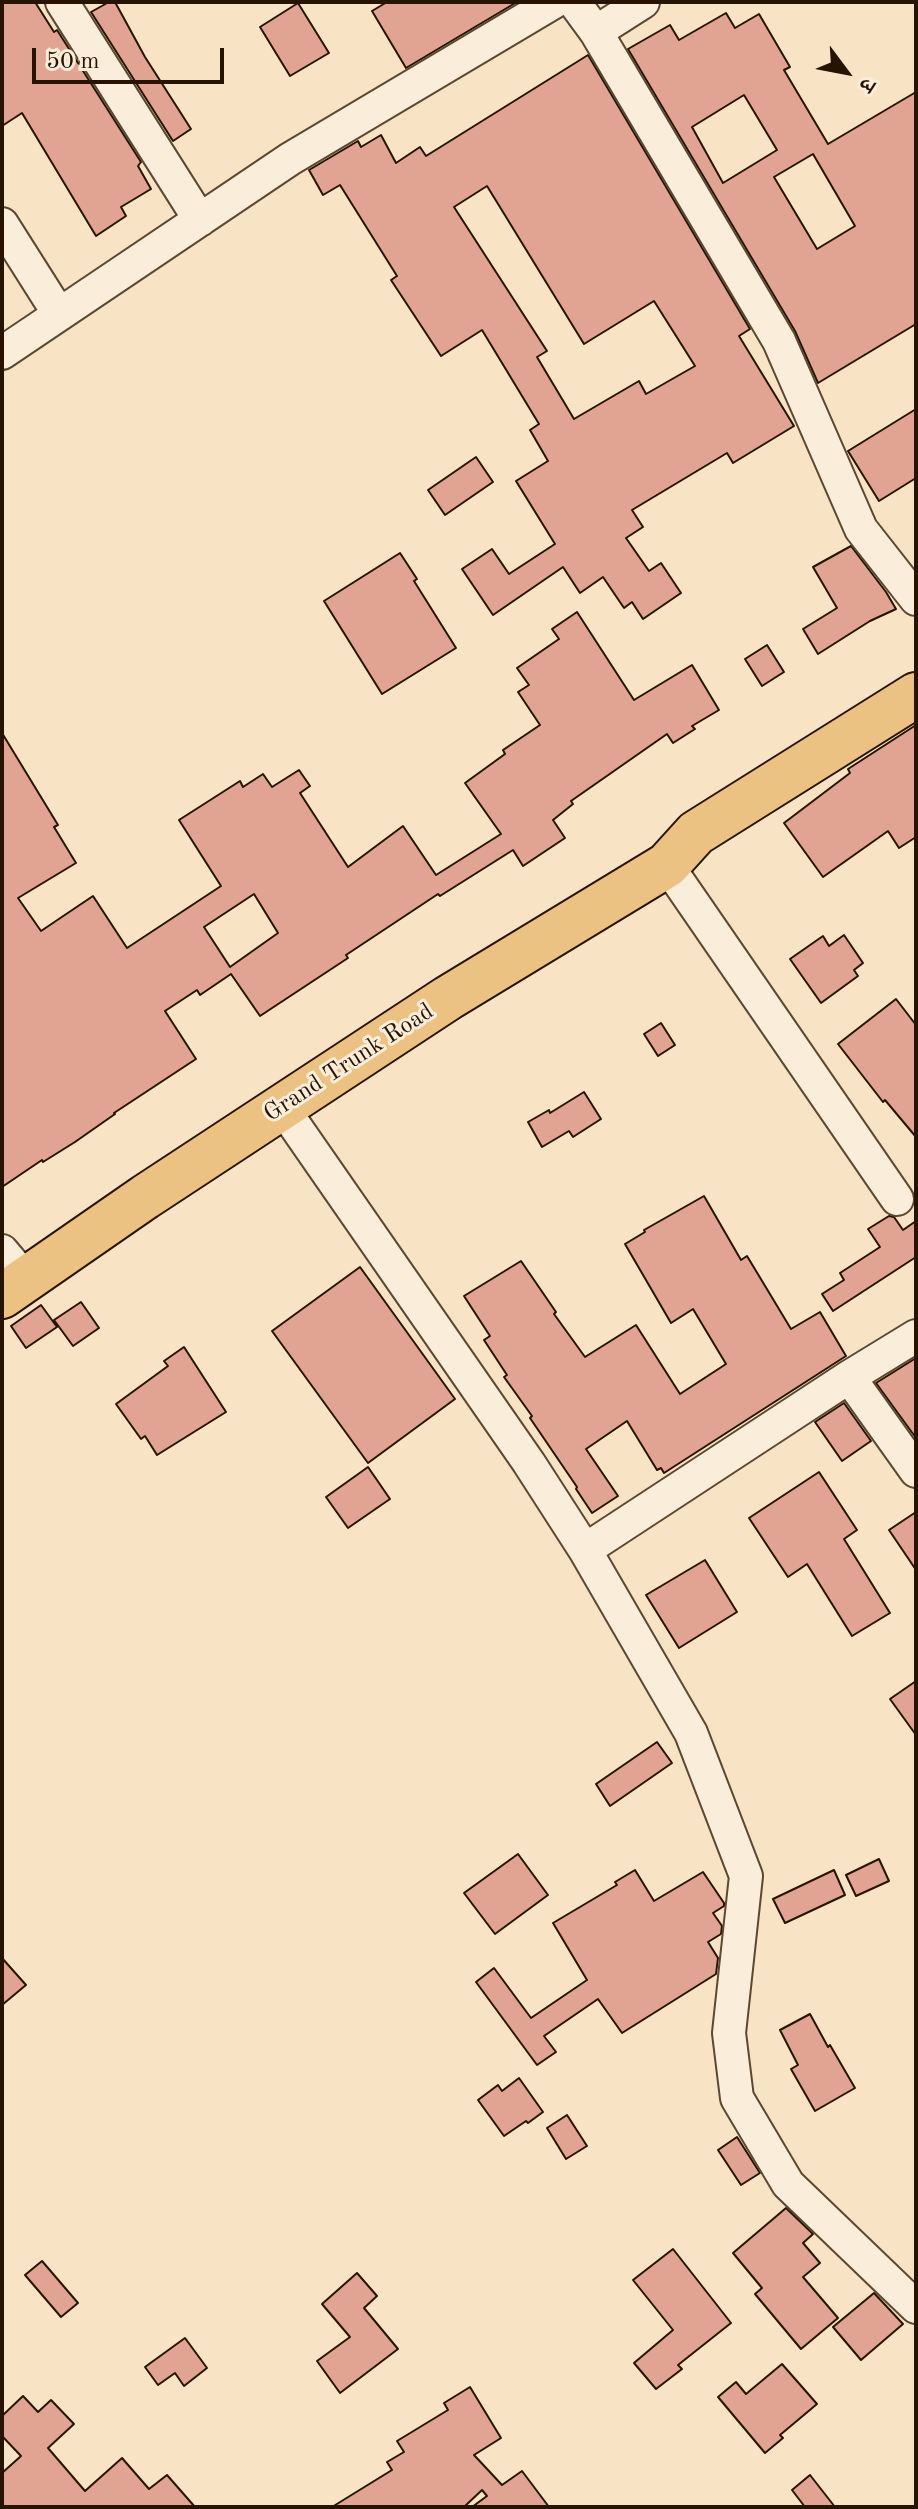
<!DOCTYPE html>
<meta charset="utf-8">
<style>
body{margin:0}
#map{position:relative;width:918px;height:2509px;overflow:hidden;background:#f8e3c5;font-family:"Old Standard TT","Noto Serif Devanagari",serif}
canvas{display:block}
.frame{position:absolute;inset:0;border:4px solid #261400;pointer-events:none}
.north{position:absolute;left:806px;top:32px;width:80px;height:80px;-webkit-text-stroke:6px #faedd9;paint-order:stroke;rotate:122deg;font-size:22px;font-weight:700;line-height:32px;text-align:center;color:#261400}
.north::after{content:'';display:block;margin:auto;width:28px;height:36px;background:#261400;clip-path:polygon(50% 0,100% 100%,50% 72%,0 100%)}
.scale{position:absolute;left:32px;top:48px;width:192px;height:36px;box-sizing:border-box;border:4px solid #261400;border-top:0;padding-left:10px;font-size:24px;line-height:28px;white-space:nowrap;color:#261400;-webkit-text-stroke:6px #faedd9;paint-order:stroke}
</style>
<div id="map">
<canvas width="918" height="2509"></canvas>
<div class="frame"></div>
<div class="north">उ</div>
<div class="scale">50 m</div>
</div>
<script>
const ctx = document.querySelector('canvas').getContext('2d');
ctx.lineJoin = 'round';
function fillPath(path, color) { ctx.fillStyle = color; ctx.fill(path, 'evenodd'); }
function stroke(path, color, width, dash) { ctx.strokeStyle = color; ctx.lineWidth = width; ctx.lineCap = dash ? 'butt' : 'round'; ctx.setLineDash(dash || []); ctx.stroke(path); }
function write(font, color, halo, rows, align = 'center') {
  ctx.font = font + ' "Old Standard TT",serif'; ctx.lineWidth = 6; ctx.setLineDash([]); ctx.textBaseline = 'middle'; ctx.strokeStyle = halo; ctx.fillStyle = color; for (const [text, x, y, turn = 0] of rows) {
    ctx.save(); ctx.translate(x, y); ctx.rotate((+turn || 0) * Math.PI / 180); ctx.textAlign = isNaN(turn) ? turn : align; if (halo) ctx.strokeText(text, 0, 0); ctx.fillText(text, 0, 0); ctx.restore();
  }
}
const building = new Path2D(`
 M 2,2 L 35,2 L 54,32 L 57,30 L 141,162 L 138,166 L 151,189 L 121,207 L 126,216 L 96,236 L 22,113 L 2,126 Z
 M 109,2 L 115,2 L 145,57 L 191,129 L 173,141 L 91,12 Z
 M 387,2 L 517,2 L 406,68 L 372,11 Z
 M 298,3 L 329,53 L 290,76 L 260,27 Z
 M 726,13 L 735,28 L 759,14 L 790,67 L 784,70 L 828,144 L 916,92 L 916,324 L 818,383 L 795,331 L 628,49 L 670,25 L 679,40 ZM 744,95 L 777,150 L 723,183 L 692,127 ZM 813,154 L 855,226 L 817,249 L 774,177 Z
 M 588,55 L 750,329 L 739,336 L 794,426 L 733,463 L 727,453 L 632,510 L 643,527 L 626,538 L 649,571 L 661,563 L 681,593 L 643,619 L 632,602 L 624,608 L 603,577 L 580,593 L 563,567 L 493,615 L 462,569 L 492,549 L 509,574 L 555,544 L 516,481 L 548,461 L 530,430 L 539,424 L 482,330 L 441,356 L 391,280 L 397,276 L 340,185 L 323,195 L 309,170 L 358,141 L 361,147 L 381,135 L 396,163 L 420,147 L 426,156 ZM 487,186 L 584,344 L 654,301 L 695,366 L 646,394 L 639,381 L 574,419 L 537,357 L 547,351 L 454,207 Z
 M 916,409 L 916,478 L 879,501 L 848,451 Z
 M 476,457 L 493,482 L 445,515 L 428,490 Z
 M 851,546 L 886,592 L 896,609 L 870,621 L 818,654 L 803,629 L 837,608 L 813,567 Z
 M 400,553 L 417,579 L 414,581 L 456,648 L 382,694 L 324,601 Z
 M 577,612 L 634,700 L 692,665 L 719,710 L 692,726 L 695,729 L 673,743 L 667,734 L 571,801 L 573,804 L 553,820 L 565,838 L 523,866 L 513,850 L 440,896 L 438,894 L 346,955 L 348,958 L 260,1016 L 231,974 L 200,995 L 197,990 L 165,1011 L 196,1059 L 114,1113 L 115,1114 L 75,1142 L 43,1162 L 42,1160 L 2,1187 L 2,733 L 58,825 L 54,827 L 76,863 L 18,898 L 41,931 L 93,896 L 127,948 L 221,886 L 179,820 L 240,781 L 243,787 L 263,774 L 272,787 L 299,770 L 310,786 L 300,793 L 348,867 L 403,826 L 436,875 L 501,834 L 465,783 L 505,754 L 503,750 L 540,725 L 518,692 L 529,685 L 517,668 L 559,639 L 552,629 ZM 254,894 L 278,933 L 230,967 L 204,927 Z
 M 767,645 L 784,672 L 762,686 L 745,659 Z
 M 916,725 L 916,837 L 899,848 L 888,831 L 823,877 L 784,823 L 850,773 L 848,769 Z
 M 844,935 L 863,963 L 854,970 L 858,976 L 821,1003 L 790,959 L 823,936 L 829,946 Z
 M 896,999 L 916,1025 L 916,1137 L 885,1100 L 883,1102 L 838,1044 Z
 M 661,1023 L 675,1045 L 658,1056 L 644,1034 Z
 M 584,1092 L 601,1119 L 573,1137 L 569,1131 L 542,1147 L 528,1122 L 549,1110 L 550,1113 Z
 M 704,1196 L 741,1260 L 747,1256 L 791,1329 L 820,1312 L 846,1356 L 664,1473 L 661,1468 L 657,1470 L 627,1421 L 586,1449 L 618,1496 L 592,1513 L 576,1489 L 577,1487 L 530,1418 L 532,1416 L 504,1377 L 507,1375 L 484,1340 L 490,1336 L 464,1296 L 521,1261 L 556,1312 L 554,1314 L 585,1357 L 636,1325 L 680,1394 L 726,1364 L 693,1309 L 671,1323 L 625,1244 L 645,1232 L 644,1230 Z
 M 889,1216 L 894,1217 L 903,1230 L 916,1221 L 916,1257 L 833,1311 L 822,1294 L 844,1280 L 840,1273 L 880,1247 L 868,1229 Z
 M 360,1267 L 455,1399 L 368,1463 L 272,1331 Z
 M 81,1302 L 99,1328 L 73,1346 L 54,1320 Z
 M 41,1305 L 57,1327 L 26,1348 L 11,1326 Z
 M 184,1347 L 226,1412 L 157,1455 L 145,1436 L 141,1439 L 116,1404 L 168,1366 L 164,1361 Z
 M 916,1358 L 916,1438 L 876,1383 Z
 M 844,1403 L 871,1441 L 842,1461 L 815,1422 Z
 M 368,1467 L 390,1499 L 348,1528 L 326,1497 Z
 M 819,1472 L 857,1530 L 844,1539 L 890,1613 L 852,1636 L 807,1564 L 788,1577 L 749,1518 Z
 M 916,1512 L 916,1570 L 889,1530 Z
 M 705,1560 L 737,1612 L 679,1648 L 646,1595 Z
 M 916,1681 L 916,1735 L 890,1699 Z
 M 657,1742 L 672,1763 L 610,1806 L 596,1784 Z
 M 518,1854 L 548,1895 L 495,1934 L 464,1893 Z
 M 879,1859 L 889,1881 L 856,1896 L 846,1875 Z
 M 635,1870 L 654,1901 L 703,1872 L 724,1903 L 724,1906 L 713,1913 L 722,1926 L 721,1934 L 708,1942 L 718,1958 L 716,1974 L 622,2033 L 598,1999 L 544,2036 L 556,2052 L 537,2065 L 476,1982 L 494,1968 L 531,2018 L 587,1980 L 553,1923 L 617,1885 L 615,1882 Z
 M 834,1870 L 845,1895 L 785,1923 L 773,1899 Z
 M 2,1958 L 26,1985 L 2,2005 Z
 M 810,2014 L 828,2047 L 830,2045 L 855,2088 L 815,2111 L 791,2069 L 798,2065 L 780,2030 Z
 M 519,2078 L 543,2112 L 528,2123 L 526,2121 L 504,2136 L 478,2100 L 498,2085 L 502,2091 Z
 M 567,2115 L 587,2146 L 566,2159 L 547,2128 Z
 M 737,2137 L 760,2173 L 741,2185 L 718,2150 Z
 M 786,2208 L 813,2234 L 803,2243 L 820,2263 L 803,2277 L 838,2318 L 801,2349 L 755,2294 L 762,2288 L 733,2253 Z
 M 673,2249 L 731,2323 L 678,2365 L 682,2369 L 656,2389 L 634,2363 L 673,2330 L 633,2280 Z
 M 42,2261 L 78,2303 L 61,2317 L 25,2275 Z
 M 357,2273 L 377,2296 L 364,2308 L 398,2349 L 340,2393 L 317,2361 L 350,2337 L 322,2304 Z
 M 874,2293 L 903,2324 L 861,2360 L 833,2327 Z
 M 185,2338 L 207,2368 L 184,2386 L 175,2373 L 158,2385 L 145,2367 Z
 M 782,2364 L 817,2404 L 780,2435 L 783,2438 L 765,2453 L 718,2397 L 736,2382 L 746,2394 Z
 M 470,2387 L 501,2438 L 474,2455 L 502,2485 L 522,2471 L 549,2507 L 472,2507 L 487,2496 L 482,2490 L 464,2507 L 332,2507 L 392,2470 L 387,2462 L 404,2452 L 397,2441 L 448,2410 L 444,2403 Z
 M 23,2396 L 38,2412 L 51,2400 L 74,2424 L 48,2448 L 85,2491 L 122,2458 L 149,2489 L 167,2475 L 195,2507 L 2,2507 L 2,2473 L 21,2456 L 2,2436 L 2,2416 Z
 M 810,2475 L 835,2507 L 805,2507 L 792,2490 Z`);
const minor = new Path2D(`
 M 62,2 L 200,220
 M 574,2 L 596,32 L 779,341 L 861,529 L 916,599
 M 596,32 L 643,2
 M 2,224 L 59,314
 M 2,353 L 290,159 L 554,2
 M 667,865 L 897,1199
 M 282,1107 L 529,1463 L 585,1550 L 691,1733 L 746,1876 L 729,2033 L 737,2098 L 788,2184 L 916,2307
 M 2,1251 L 13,1264
 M 849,1377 L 916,1471
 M 585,1550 L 849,1377 L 916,1336`);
const highway = new Path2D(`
 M 2,1296 L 145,1197 L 448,998 L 667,865 L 696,833 L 916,695`);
const streetNames = [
 ["Grand Trunk Road",349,1063,-33]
];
fillPath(building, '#e1a493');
stroke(building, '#261400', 2);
stroke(minor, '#5a4831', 36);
stroke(highway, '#261400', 48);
stroke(minor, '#faedd9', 32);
stroke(highway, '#ecc282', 44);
write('24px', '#261400', '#faedd9', streetNames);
</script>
